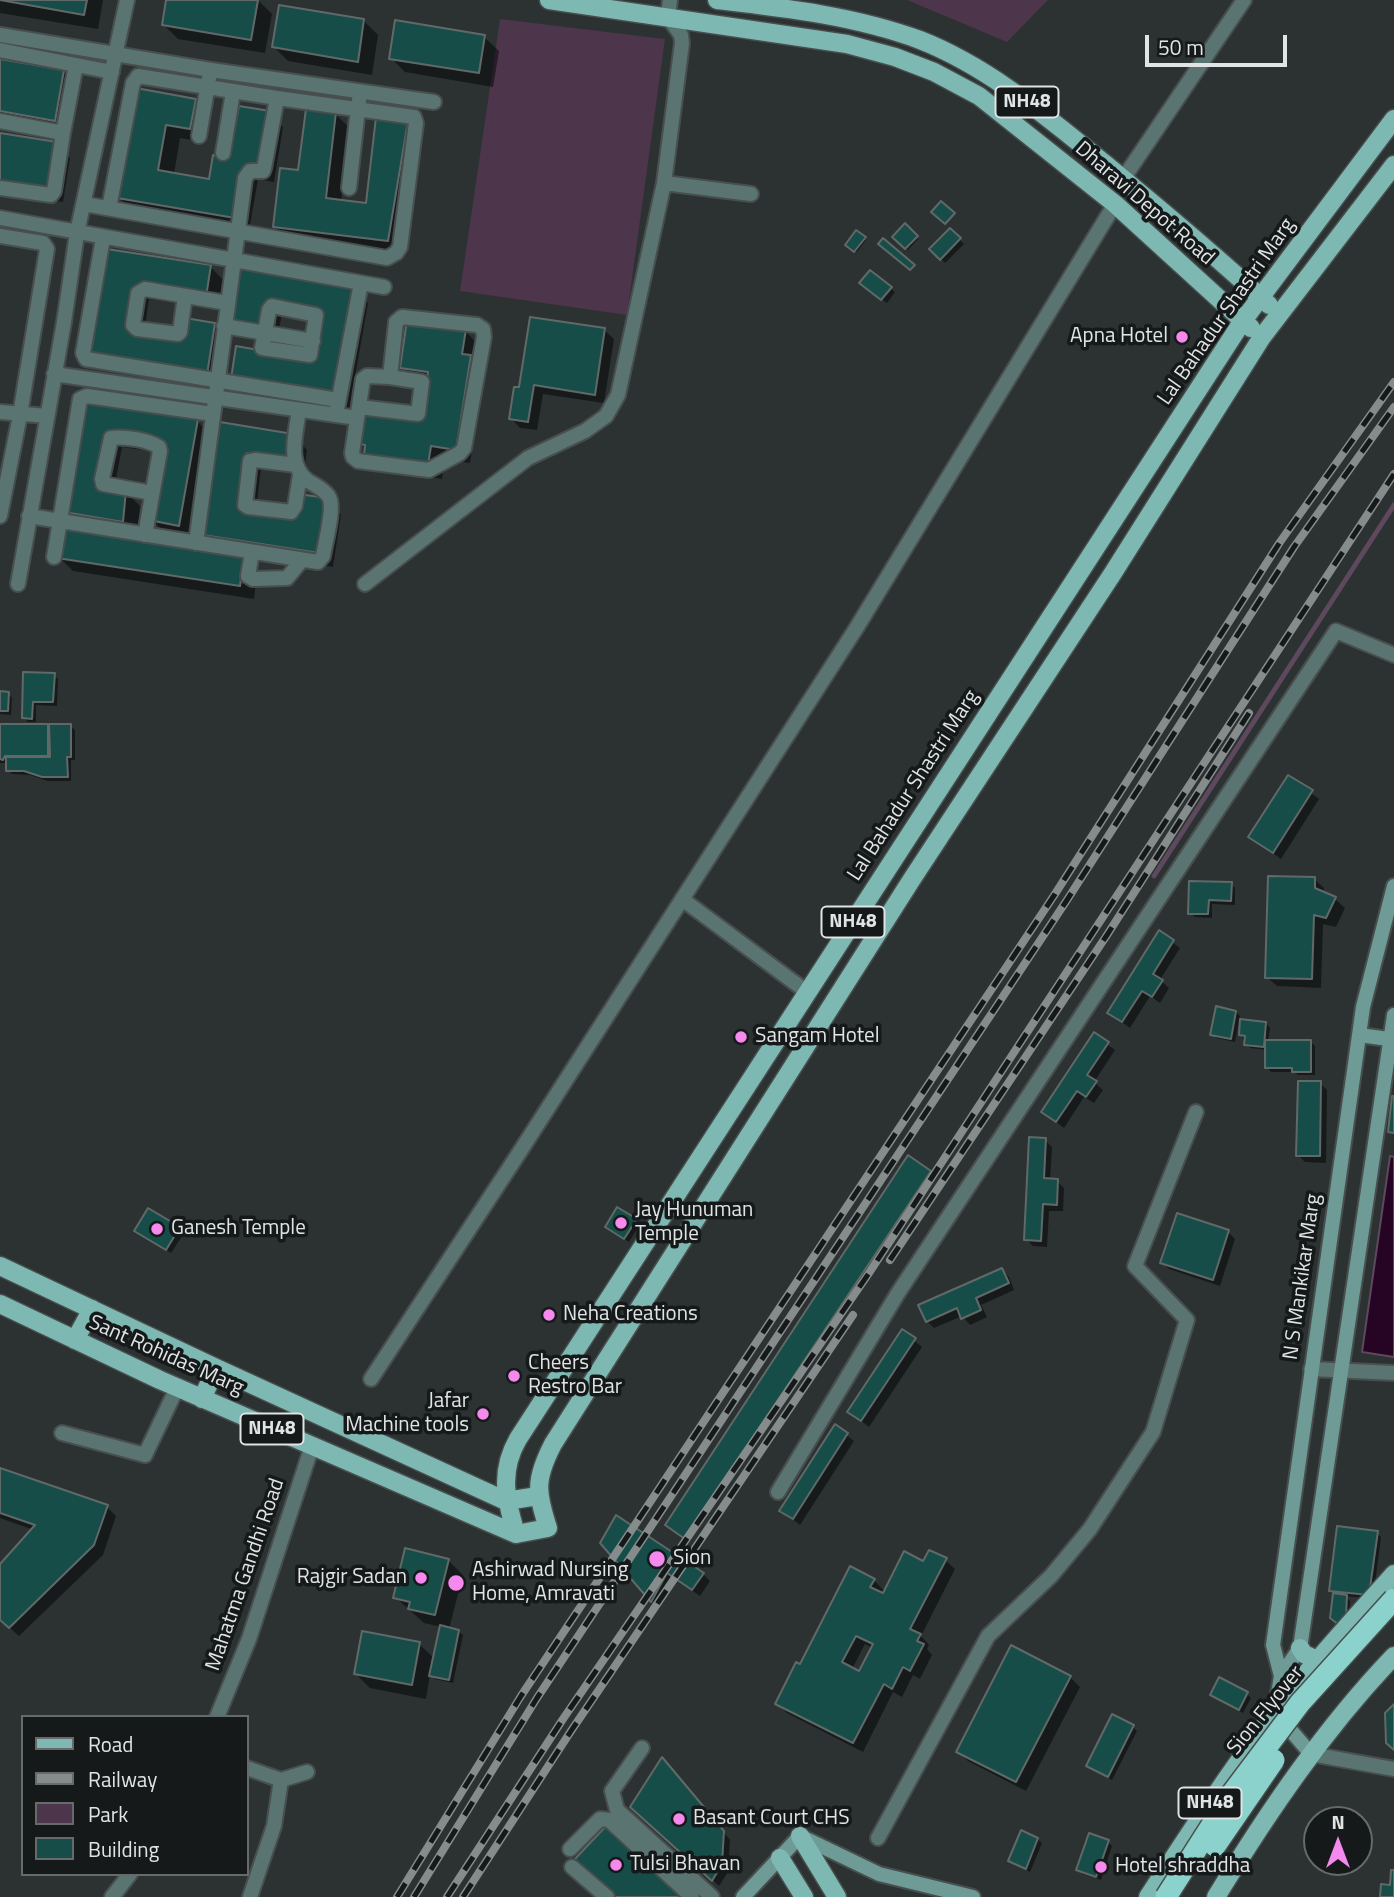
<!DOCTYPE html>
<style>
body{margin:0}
#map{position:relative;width:1394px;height:1897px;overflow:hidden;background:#2b3231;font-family:"Titillium Web",sans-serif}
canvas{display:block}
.legend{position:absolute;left:21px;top:1715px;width:228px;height:161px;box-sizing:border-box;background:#161919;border:2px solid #676a6a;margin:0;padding:9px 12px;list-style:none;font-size:21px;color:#e0e4e4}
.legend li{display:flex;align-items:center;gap:14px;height:35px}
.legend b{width:35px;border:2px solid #676a6a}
.north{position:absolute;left:1303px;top:1806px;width:70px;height:70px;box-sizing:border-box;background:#161919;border:2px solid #676a6a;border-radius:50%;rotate:0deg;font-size:19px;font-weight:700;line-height:28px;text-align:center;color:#e0e4e4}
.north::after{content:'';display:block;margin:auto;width:24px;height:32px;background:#f689ee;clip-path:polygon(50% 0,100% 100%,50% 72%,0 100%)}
.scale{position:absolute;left:1145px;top:35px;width:142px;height:32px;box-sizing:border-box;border:4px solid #e0e4e4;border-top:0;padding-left:9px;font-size:21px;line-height:24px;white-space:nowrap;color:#e0e4e4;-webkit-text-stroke:5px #161919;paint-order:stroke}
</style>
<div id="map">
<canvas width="1394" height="1897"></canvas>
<ul class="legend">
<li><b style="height:9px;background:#7eb8b2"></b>Road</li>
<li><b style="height:9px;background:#868b8b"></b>Railway</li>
<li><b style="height:19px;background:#4d354b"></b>Park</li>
<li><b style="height:19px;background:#164d49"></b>Building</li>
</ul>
<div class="north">N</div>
<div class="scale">50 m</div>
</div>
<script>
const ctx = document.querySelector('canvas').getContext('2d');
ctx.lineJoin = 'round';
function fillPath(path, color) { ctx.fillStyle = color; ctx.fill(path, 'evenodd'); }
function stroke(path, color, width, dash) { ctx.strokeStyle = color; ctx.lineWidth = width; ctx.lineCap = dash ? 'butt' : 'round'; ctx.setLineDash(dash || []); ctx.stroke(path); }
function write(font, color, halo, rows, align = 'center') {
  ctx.font = font + ' "Titillium Web",sans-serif'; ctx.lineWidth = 7; ctx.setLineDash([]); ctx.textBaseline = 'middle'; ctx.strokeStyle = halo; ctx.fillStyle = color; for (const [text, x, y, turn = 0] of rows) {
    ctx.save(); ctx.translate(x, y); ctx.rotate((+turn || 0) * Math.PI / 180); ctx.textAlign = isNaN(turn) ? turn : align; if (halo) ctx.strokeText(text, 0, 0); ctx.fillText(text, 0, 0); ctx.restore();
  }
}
const green = new Path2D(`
 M 907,0 L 1048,0 L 1007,42 Z
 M 500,19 L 665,39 L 627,315 L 460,291 Z`);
const water = new Path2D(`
 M 1390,1156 L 1394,1157 L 1394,1357 L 1362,1352 Z`);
const shadow = new Path2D(`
 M 0,0 L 103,0 L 98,29 L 0,13 Z
 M 168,0 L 258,0 L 272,14 L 265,53 L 178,39 L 164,25 Z
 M 364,21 L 378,35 L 372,75 L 288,61 L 274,47 Z
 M 484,37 L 499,51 L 493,87 L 405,72 L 391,58 Z
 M 0,60 L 63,71 L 78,86 L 69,134 L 0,122 Z
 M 138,90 L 195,100 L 209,115 L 204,142 L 180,138 L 174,174 L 210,181 L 231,160 L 269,113 L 283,127 L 274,182 L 258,179 L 249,231 L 133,212 L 119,197 Z
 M 335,114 L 350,128 L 341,202 L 367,205 L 407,122 L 421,137 L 402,255 L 289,241 L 274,226 L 300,172 Z
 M 0,135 L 56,144 L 70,158 L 63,202 L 0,192 Z
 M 905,226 L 918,239 L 908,250 L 894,237 Z
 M 950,230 L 964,244 L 945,263 L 932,249 Z
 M 857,233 L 866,240 L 857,252 L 847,245 Z
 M 108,251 L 210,266 L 224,281 L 220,310 L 149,299 L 144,334 L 214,325 L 228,339 L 221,389 L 106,371 L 92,356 Z
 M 242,269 L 353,288 L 368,303 L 349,411 L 247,393 L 233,379 L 315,362 L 322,321 L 282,314 L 277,339 L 248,334 L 233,320 Z
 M 866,287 L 890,288 L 895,292 L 887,303 Z
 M 604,330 L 614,339 L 604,403 L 543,394 L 537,430 L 520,428 L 511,418 L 521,390 Z
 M 465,331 L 479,345 L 484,372 L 470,463 L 445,459 L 442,479 L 380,469 L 361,444 L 422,421 L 416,381 L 402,367 Z
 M 85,402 L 197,421 L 211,435 L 193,539 L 166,534 L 151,519 L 164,453 L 122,447 L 114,490 L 126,492 L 140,506 L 137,535 L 81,525 L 66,511 Z
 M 222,424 L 293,435 L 307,450 L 304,473 L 261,467 L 256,512 L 327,500 L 341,514 L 333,567 L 219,549 L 205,535 Z
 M 59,557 L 243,558 L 257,572 L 254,599 L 73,571 Z
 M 25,674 L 54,675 L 58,679 L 57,706 L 36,705 L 36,722 L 28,722 L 23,717 Z
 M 0,693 L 8,693 L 12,698 L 11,715 L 0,714 Z
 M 0,726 L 47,726 L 51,730 L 70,726 L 75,730 L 75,760 L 71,760 L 71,781 L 47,781 L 30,775 L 12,774 L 8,770 L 8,763 L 0,763 Z
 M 1289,777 L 1319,799 L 1281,859 L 1251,837 Z
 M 1314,879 L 1324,888 L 1324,894 L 1335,899 L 1345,908 L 1336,927 L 1323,924 L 1321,988 L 1277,986 L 1267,977 Z
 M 1231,884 L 1235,888 L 1235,905 L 1212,904 L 1212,918 L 1195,917 L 1190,913 Z
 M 1159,933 L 1180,948 L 1160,980 L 1169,988 L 1160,1003 L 1150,996 L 1130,1028 L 1109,1013 Z
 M 1236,1012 L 1240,1016 L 1235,1042 L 1216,1038 L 1212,1034 Z
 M 1266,1023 L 1270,1028 L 1268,1041 L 1310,1041 L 1315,1046 L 1315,1075 L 1298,1075 L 1294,1072 L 1271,1072 L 1267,1067 L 1267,1050 L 1250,1048 L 1240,1034 Z
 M 1094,1035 L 1115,1050 L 1094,1082 L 1103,1090 L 1094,1103 L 1084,1097 L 1064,1128 L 1043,1112 Z
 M 1320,1083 L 1327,1090 L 1326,1163 L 1305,1162 L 1298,1155 Z
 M 1045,1140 L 1052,1147 L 1050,1181 L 1057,1181 L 1064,1188 L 1063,1211 L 1049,1211 L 1047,1247 L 1033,1246 L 1026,1239 Z
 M 909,1158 L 931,1174 L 688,1539 L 669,1526 Z
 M 148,1210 L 184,1233 L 171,1253 L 136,1231 Z
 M 635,1220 L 640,1224 L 629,1242 L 611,1231 Z
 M 1228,1232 L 1235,1239 L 1220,1286 L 1169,1269 L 1162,1262 Z
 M 1002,1270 L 1009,1277 L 1014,1290 L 981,1305 L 987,1317 L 970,1325 L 962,1316 L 934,1328 L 927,1321 Z
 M 902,1331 L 922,1347 L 869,1427 L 849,1411 Z
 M 836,1427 L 854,1441 L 800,1525 L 781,1510 Z
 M 0,1470 L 107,1507 L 116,1516 L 103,1555 L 19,1636 L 0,1619 L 0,1567 L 34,1530 L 0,1518 Z
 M 1377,1533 L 1381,1537 L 1373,1599 L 1345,1596 L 1350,1601 L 1349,1621 L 1331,1590 Z
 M 602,1542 L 703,1574 L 710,1581 L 700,1596 L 675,1579 L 658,1607 Z
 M 448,1560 L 463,1575 L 449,1629 L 458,1631 L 463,1635 L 453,1683 L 435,1679 L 430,1674 L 426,1699 L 370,1688 L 356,1674 L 419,1644 L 435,1659 L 442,1627 L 424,1623 L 395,1597 Z
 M 945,1560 L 955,1569 L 921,1636 L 929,1645 L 927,1649 L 932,1655 L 920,1679 L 913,1675 L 902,1697 L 893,1692 L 863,1752 L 787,1713 L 777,1704 L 801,1666 L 874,1580 L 885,1592 L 924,1563 ZM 865,1644 L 873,1648 L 860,1673 L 852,1669 Z
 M 1070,1677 L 1080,1687 L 1026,1791 L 968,1761 L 958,1751 Z
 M 1246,1693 L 1251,1698 L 1243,1713 L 1212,1695 Z
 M 1133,1727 L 1137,1731 L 1112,1780 L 1088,1766 Z
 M 669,1766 L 730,1840 L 728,1872 L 719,1886 L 639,1814 Z
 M 1037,1839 L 1042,1843 L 1030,1872 L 1010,1861 Z
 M 1108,1842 L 1112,1846 L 1101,1880 L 1083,1874 L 1078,1870 Z`);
const stream = new Path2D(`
 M 1154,876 L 1394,505`);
const building = new Path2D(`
 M 0,0 L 87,0 L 84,15 Z
 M 166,0 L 258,0 L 251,40 L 162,25 Z
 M 279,5 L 364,19 L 358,62 L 272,47 Z
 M 395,20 L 485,35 L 479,73 L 389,59 Z
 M 0,59 L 64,70 L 55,121 L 0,111 Z
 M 136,88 L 196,99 L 190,129 L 166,125 L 158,170 L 209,179 L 213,155 L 229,158 L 239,106 L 270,111 L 260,169 L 244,166 L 235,218 L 117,198 Z
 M 306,109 L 336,112 L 326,198 L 366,203 L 376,117 L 408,121 L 388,241 L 273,227 L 280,168 L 298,170 Z
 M 0,133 L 57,142 L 49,189 L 0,181 Z
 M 941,201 L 955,213 L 945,224 L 931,212 Z
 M 905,223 L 918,236 L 905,249 L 892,237 Z
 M 950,228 L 961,238 L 940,260 L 929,249 Z
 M 856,230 L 866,237 L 854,252 L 845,245 Z
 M 883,238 L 915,265 L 910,270 L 878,244 Z
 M 107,249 L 211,265 L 206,297 L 135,286 L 128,329 L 182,338 L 185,318 L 215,323 L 207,375 L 90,357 Z
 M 241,267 L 354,287 L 335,398 L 231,379 L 236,346 L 314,360 L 322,310 L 268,300 L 263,326 L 231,320 Z
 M 870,270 L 892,287 L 881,300 L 859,283 Z
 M 530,317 L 605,328 L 595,395 L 534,385 L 528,422 L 509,419 L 514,387 L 519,387 Z
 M 407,320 L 466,329 L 462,354 L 471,355 L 456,450 L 431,446 L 428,465 L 364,455 L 365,445 L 359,444 L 364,410 L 421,419 L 428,372 L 400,368 Z
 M 83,400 L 198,419 L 179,526 L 149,520 L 164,441 L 108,433 L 98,485 L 126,490 L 123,522 L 64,512 Z
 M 220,422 L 293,434 L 290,460 L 247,453 L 241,508 L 295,516 L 298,494 L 327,498 L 319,553 L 203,535 Z
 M 61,527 L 244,556 L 240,586 L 57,558 Z
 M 23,672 L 55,673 L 53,702 L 33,702 L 32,719 L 22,718 Z
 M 0,691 L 9,692 L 8,711 L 0,711 Z
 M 0,724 L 48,724 L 48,756 L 5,756 L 3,760 L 0,759 Z
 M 49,724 L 71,724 L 71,757 L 67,757 L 68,777 L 42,777 L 24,771 L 6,771 L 6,757 L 50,757 Z
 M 1288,775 L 1313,790 L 1273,853 L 1248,837 Z
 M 1268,876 L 1315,877 L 1315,888 L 1336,897 L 1326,918 L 1314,915 L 1312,979 L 1265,978 Z
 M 1189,881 L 1232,882 L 1231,901 L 1209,900 L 1208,914 L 1188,914 Z
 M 1159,930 L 1174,940 L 1153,974 L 1163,980 L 1152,997 L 1142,991 L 1122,1022 L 1107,1013 Z
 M 1216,1006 L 1236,1011 L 1231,1039 L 1210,1035 Z
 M 1240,1019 L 1266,1022 L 1264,1047 L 1244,1045 L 1245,1036 L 1239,1035 Z
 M 1094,1032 L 1109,1042 L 1087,1075 L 1097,1081 L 1086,1097 L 1077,1091 L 1056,1122 L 1041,1112 Z
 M 1265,1040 L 1311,1040 L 1311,1072 L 1292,1072 L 1292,1068 L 1265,1068 Z
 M 1298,1081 L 1321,1081 L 1320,1156 L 1296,1156 Z
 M 1392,1096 L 1394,1096 L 1394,1133 L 1388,1132 Z
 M 1029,1137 L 1046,1138 L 1044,1178 L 1058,1179 L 1057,1205 L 1043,1204 L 1041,1241 L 1024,1240 Z
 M 908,1155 L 931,1171 L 685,1539 L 665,1525 Z
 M 617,1207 L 637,1219 L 624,1239 L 605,1227 Z
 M 148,1208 L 180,1227 L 166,1250 L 134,1231 Z
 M 1177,1213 L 1229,1230 L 1213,1280 L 1160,1263 Z
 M 1002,1268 L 1009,1283 L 976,1298 L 981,1310 L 961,1319 L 957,1308 L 926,1322 L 918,1305 Z
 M 902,1329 L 916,1338 L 861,1421 L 847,1412 Z
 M 835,1424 L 848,1433 L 793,1519 L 779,1511 Z
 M 0,1468 L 108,1505 L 94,1545 L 9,1628 L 0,1620 L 0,1564 L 35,1525 L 0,1513 Z
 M 616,1515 L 704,1573 L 692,1590 L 667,1573 L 651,1602 L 600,1543 Z
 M 1337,1526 L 1378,1531 L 1369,1595 L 1329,1591 Z
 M 405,1548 L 449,1559 L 435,1615 L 408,1609 L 410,1602 L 393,1598 Z
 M 929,1550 L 947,1558 L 910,1629 L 921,1634 L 917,1641 L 924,1644 L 910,1671 L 903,1667 L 892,1689 L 884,1684 L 853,1743 L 775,1704 L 796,1662 L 800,1664 L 850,1566 L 875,1579 L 870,1587 L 883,1593 L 904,1551 L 923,1561 ZM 856,1636 L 873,1644 L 859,1671 L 842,1662 Z
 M 1333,1593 L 1347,1595 L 1346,1617 L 1339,1625 L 1330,1618 Z
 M 440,1625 L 459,1630 L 449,1680 L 429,1676 Z
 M 362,1631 L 420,1642 L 412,1685 L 354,1674 Z
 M 1011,1645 L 1071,1676 L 1016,1782 L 956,1752 Z
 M 1219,1677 L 1248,1692 L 1239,1710 L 1210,1695 Z
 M 1394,1704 L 1394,1750 L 1386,1743 L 1385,1713 Z
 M 1112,1714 L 1134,1725 L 1108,1777 L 1086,1766 Z
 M 662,1757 L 724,1831 L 722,1864 L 712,1881 L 630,1807 Z
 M 608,1824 L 685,1897 L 613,1897 L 574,1860 Z
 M 1021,1830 L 1038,1838 L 1026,1869 L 1008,1861 Z
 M 1089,1833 L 1109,1840 L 1096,1877 L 1076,1870 Z
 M 1391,1870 L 1394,1870 L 1394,1897 L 1380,1897 L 1381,1884 L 1390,1885 Z`);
const street = new Path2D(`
 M 0,35 L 211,70 L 434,102
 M 0,50 L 112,72
 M 0,121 L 63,133 L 76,65
 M 199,136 L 209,78
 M 223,153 L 233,92
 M 1123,179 L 1244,0
 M 664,183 L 751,194
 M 0,188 L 51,195 L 54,191 L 63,133
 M 349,188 L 359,100
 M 84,204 L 387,258 L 396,253 L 400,247 L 416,123 L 414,117 L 277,98
 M 109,208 L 133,83 L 138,76 L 277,98 L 264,168 L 263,171 L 250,171 L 245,178 L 196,543
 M 0,218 L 384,287
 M 0,236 L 43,243 L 47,249 L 20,415 L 0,516
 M 103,238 L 83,353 L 86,359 L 338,400
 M 185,296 L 180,332 L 178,334 L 137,329 L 133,325 L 138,293 L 145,289 L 227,303
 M 272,306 L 316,315 L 310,355 L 262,348 L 269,310 Z
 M 402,317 L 477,325 L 483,329 L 484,337 L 464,448 L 460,453 L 429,470 L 358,461 L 353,457 L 352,453 L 363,379 L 367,376 L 390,377 L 396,322 Z
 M 224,326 L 313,341
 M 54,374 L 357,418
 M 359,407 L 418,414 L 422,382 L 390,377
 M 337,409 L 361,283
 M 0,412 L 47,416
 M 296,465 L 256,460 L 250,461 L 245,505 L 248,507 L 291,512 L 295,506 L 300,475
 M 29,516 L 318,562 L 323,556 C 325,543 335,508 329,497 C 325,490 315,485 308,481 C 286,465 296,433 299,410
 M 145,535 L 160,451 L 159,447 C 149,440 124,436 111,438 L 102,479 L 103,484 L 152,493
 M 252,552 L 248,576 L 253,579 L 287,578 L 301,561
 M 54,557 L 80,399 L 87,396 L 213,414
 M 18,584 L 64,322 L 77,233 L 127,0
 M 365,584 L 528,458 L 585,431 L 606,416 L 618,395 L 664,183 L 682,43 L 681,35 L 668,17 L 670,0
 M 682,899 L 807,992
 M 1311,1369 L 1394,1373
 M 371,1379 L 521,1150 L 857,627 L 1115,204
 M 62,1433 L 145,1455 L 177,1388
 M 778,1492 L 898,1293 L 1336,631 L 1394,655
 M 217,1717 L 249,1639 L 312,1446
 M 642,1748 L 612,1791 L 617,1810 L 712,1897
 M 1311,1754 L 1394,1769
 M 247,1768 L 281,1780 L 307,1772
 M 878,1838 L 988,1636 L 1051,1576 L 1090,1529 L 1153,1432 L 1187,1320 L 1135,1266 L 1196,1112
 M 570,1849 L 600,1819 L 609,1820 L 692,1897
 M 572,1867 L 607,1897
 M 112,1897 L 130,1874
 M 250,1897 L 274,1826 L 281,1780`);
const secondary = new Path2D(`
 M 1359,1035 L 1389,1039
 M 1281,1676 L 1300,1648 L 1394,1015
 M 1311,1754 L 1275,1712 L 1281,1676 L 1273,1645 L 1363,1007 L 1394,886
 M 743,1897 L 800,1836 L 879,1874 L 973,1897`);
const primary = new Path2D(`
 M 549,0 L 847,44 L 895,57 L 934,72 L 979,96 L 1115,204 L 1251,328
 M 717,0 C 785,8 855,16 920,40 C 989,67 1047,117 1104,163 C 1160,209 1216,256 1269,305
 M 0,1266 L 216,1368 L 506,1501 L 538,1496
 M 0,1304 L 160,1380 L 516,1534 L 548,1528 C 536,1491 535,1479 553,1444 L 912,879 L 1113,573 L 1262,337 L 1394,165
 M 75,1340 L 92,1309
 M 202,1399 L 216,1368
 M 516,1534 C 506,1500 499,1472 518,1439 L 1242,322 L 1394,119
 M 1300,1648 L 1304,1654 L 1317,1660
 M 800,1836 L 837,1897
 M 780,1858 L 804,1897
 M 1148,1897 C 1189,1834 1230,1771 1275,1712 C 1312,1664 1354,1619 1394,1574
 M 1216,1897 C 1268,1812 1325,1728 1394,1656`);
const rail = new Path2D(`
 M 890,1260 L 1107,935 L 1249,713
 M 397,1897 L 521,1696 L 1055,894 L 1280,542 L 1394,382
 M 414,1897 L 537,1698 L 1067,900 L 1294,547 L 1394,407
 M 447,1897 L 563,1719 L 869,1273 L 1394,474
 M 463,1897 L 571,1731 L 853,1315`);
const highwayBridge = new Path2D(`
 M 1215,1846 L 1274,1760
 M 1166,1897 L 1233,1792 L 1300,1703 L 1394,1599`);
const markers = [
 [1182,337,7,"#f689ee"],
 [741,1037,7,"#f689ee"],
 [621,1223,7,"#f689ee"],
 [157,1229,7,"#f689ee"],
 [549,1315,7,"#f689ee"],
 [514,1376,7,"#f689ee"],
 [483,1414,7,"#f689ee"],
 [657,1559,9,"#f689ee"],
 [421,1578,7,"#f689ee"],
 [456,1583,9,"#f689ee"],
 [679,1819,7,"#f689ee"],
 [616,1865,7,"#f689ee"],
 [1101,1867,7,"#f689ee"]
];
const shields = [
 [1027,102,63],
 [853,922,63],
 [272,1429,63],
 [1210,1803,63]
];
const shieldNames = [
 ["NH48",1027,102],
 ["NH48",853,922],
 ["NH48",272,1429],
 ["NH48",1210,1803]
];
const streetNames = [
 ["Dharavi Depot Road",1144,204,41],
 ["Lal Bahadur Shastri Marg",1227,312,-55],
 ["Lal Bahadur Shastri Marg",914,786,-57],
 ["N S Mankikar Marg",1303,1277,-82],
 ["Sant Rohidas Marg",166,1356,24],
 ["Mahatma Gandhi Road",246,1575,-71],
 ["Sion Flyover",1266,1711,-51]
];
const poiNames = [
 ["Apna Hotel",1168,337,"right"],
 ["Sangam Hotel",755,1037],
 ["Jay Hunuman",635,1211],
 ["Temple",635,1235],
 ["Ganesh Temple",171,1229],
 ["Neha Creations",563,1315],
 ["Cheers",528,1364],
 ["Restro Bar",528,1388],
 ["Jafar",469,1402,"right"],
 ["Machine tools",469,1426,"right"],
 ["Sion",673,1559],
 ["Ashirwad Nursing",472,1571],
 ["Home, Amravati",472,1595],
 ["Rajgir Sadan",407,1578,"right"],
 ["Basant Court CHS",693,1819],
 ["Tulsi Bhavan",630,1865],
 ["Hotel shraddha",1115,1867]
];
fillPath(green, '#4d354b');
fillPath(water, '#250523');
stroke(water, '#5d485d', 2);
fillPath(shadow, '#0007');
stroke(stream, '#5d485d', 5);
fillPath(building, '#164d49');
stroke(building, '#616968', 2);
stroke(street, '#484e4e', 18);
stroke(secondary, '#484e4e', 18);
stroke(primary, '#484e4e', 21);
stroke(street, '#597471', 14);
stroke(secondary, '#6e9b96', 14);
stroke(primary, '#7eb8b2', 18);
stroke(rail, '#868b8b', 8);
stroke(rail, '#161919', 5, [16]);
stroke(highwayBridge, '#484e4e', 24, []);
stroke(highwayBridge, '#8cd2cc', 21);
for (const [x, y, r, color] of markers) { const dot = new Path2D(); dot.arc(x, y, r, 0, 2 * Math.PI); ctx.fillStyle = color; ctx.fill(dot); stroke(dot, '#161919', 2.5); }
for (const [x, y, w] of shields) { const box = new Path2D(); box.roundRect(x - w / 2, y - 15.5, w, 31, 5); ctx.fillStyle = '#161919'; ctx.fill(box); stroke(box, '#e0e4e4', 2); }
write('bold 19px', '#e0e4e4', null, shieldNames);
write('21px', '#e0e4e4', '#161919', streetNames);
write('21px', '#e0e4e4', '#161919', poiNames, 'left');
</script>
